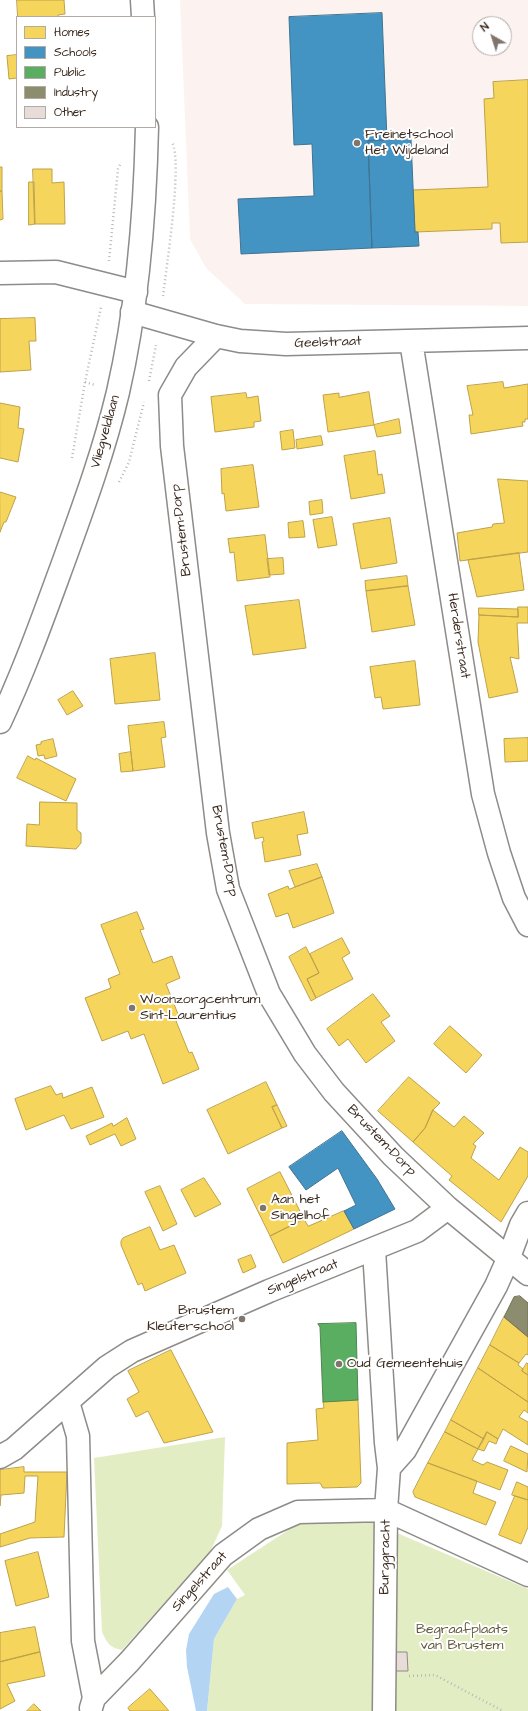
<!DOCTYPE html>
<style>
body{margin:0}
#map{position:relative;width:528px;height:1711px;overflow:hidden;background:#fff;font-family:"Architects Daughter",sans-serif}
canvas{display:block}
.legend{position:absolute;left:16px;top:16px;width:140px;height:112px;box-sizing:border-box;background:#fff;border:1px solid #b1aaa5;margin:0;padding:5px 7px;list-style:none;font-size:12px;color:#3b2a1e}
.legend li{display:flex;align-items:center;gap:8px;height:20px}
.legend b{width:20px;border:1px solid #b1aaa5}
.north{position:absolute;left:472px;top:16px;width:40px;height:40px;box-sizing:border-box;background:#fff;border:1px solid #b1aaa5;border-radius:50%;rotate:321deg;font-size:11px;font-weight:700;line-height:16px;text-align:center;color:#3b2a1e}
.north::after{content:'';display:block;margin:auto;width:14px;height:18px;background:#80756d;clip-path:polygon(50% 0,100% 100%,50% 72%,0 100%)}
</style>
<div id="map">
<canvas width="528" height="1711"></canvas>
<ul class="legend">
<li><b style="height:11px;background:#f6d55c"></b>Homes</li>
<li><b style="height:11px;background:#4393c3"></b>Schools</li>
<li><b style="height:11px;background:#5aae61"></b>Public</li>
<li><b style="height:11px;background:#8c8c6e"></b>Industry</li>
<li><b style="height:11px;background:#e7dcd8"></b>Other</li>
</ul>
<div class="north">N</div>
</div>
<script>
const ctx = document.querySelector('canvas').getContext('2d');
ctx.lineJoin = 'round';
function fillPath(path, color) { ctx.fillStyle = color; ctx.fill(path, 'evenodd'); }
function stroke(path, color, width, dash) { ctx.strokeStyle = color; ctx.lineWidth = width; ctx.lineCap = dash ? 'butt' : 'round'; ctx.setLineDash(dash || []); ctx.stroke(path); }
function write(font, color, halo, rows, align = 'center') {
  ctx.font = font + ' "Architects Daughter",sans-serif'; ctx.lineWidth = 4; ctx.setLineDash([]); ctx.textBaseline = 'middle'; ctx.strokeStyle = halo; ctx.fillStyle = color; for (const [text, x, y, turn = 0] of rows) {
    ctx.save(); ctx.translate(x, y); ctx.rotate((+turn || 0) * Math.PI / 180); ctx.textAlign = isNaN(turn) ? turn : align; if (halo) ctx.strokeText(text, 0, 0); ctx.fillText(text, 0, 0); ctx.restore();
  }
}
const built = new Path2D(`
 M 180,0 L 528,0 L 528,306 L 245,304 L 206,268 L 190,239 ZM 480,24 L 504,24 L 504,48 L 480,48 Z`);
const green = new Path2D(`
 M 225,1437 L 222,1526 L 210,1552 L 122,1650 C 110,1648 107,1643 102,1632 L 94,1458 Z
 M 299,1523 L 378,1523 L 372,1711 L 207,1711 L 214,1639 L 237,1599 L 245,1595 L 227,1570 Z
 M 397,1533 L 528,1589 L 528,1711 L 394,1711 Z`);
const water = new Path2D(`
 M 228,1587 L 237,1599 L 214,1639 L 207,1711 L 196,1711 L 187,1667 L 186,1650 L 189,1634 L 214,1594 Z`);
const homes = new Path2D(`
 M 17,0 L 64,0 L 65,14 L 58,15 L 58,17 L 18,17 Z
 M 17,55 L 17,78 L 9,79 L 7,56 Z
 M 528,80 L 528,242 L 501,243 L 500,223 L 492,223 L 492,229 L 415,232 L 413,190 L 488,187 L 484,99 L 494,98 L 493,82 Z
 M 0,167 L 2,167 L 2,191 L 0,191 Z
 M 33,169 L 52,169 L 52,183 L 64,182 L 65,224 L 35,224 Z
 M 29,182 L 34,182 L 35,224 L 29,225 Z
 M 0,191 L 2,191 L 3,219 L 0,220 Z
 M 35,318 L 36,341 L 29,341 L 31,370 L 0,372 L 0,319 Z
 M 503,382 L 504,388 L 528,384 L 528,419 L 525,419 L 525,422 L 522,422 L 523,426 L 471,434 L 469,415 L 473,415 L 467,386 Z
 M 369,392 L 374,425 L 328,432 L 323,395 L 339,393 L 339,397 Z
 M 246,393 L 247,398 L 258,396 L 261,421 L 254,422 L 254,427 L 215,432 L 211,397 Z
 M 0,403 L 20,407 L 18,428 L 24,429 L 18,462 L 0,458 Z
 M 399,419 L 401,433 L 377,437 L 374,425 Z
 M 293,430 L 295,448 L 282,450 L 280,432 Z
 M 321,436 L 323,445 L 297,449 L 296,440 Z
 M 375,451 L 378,475 L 382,474 L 385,493 L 351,499 L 344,456 Z
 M 253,465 L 259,507 L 226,511 L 224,493 L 222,494 L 221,469 Z
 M 498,479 L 528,481 L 528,552 L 460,561 L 457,533 L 492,527 L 493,524 L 504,523 Z
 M 0,492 L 16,497 L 6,522 L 4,522 L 0,532 Z
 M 322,500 L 323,513 L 310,515 L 309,502 Z
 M 332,517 L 337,545 L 318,548 L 313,520 Z
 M 390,518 L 397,563 L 361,569 L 353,524 Z
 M 303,521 L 305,537 L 289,538 L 288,523 Z
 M 265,535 L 270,577 L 237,581 L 234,552 L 230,553 L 228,539 Z
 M 519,553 L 524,590 L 477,597 L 468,560 Z
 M 283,558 L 284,574 L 269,575 L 267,559 Z
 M 407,576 L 408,586 L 366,591 L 365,581 Z
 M 408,586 L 415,625 L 372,632 L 366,591 Z
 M 299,600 L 306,648 L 253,655 L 245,606 Z
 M 518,607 L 528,607 L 528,623 L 517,623 L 519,659 L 510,657 L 518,692 L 489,698 L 478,642 L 479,615 L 518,617 Z
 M 479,608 L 518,609 L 518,617 L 479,615 Z
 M 155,653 L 160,700 L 115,704 L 110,659 Z
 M 415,661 L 420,705 L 383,709 L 381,697 L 375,698 L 370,667 Z
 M 73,691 L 83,706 L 67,715 L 58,700 Z
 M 164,722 L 166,737 L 161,738 L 165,767 L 133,771 L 128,726 Z
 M 528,738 L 528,761 L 505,762 L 504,739 Z
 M 53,739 L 57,756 L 45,759 L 44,755 L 38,756 L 36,745 L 41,744 L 41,742 Z
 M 131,752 L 133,771 L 121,772 L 119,754 Z
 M 28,756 L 35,760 L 36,758 L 76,779 L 66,801 L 17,778 Z
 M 40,802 L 77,803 L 77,830 L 81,833 L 81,843 L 76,849 L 26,846 L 27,824 L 39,825 Z
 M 304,812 L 308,833 L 297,835 L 301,855 L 265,862 L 262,842 L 264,841 L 263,837 L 255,839 L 252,823 Z
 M 317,864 L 322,877 L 295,887 L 289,871 Z
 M 322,877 L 334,913 L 293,928 L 288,913 L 276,917 L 268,894 L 288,886 L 289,889 Z
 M 137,912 L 144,929 L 140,930 L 153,963 L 172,956 L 180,978 L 166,984 L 180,1019 L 176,1021 L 189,1053 L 192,1052 L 199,1069 L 163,1084 L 144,1034 L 131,1039 L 128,1031 L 102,1041 L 85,998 L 111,988 L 108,979 L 120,974 L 101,925 Z
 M 342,938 L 350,953 L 342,958 L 353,979 L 316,998 L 307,979 L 319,973 L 310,954 Z
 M 306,947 L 319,973 L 307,979 L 316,998 L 311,1001 L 289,957 Z
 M 373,994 L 390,1016 L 381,1022 L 395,1041 L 366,1063 L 348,1039 L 339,1046 L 327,1029 Z
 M 450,1026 L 482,1055 L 466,1073 L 434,1044 Z
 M 409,1077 L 440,1103 L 433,1110 L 425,1128 L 413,1142 L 378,1111 Z
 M 266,1082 L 277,1105 L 272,1107 L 282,1128 L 228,1154 L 207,1110 Z
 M 51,1086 L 56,1095 L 62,1093 L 63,1098 L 92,1087 L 104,1117 L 71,1129 L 64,1115 L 26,1130 L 15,1099 Z
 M 277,1105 L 287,1126 L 282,1128 L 272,1107 Z
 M 433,1110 L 454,1127 L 464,1116 L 484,1133 L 473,1144 L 476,1146 L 471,1158 L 499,1180 L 520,1147 L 528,1152 L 528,1176 L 501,1222 L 449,1180 L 452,1176 L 413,1142 L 425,1128 Z
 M 127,1118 L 136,1139 L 121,1146 L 115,1134 L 90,1145 L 86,1136 L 112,1123 L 113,1126 Z
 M 280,1172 L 304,1219 L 270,1236 L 247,1189 Z
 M 204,1178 L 221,1204 L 195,1217 L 181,1190 Z
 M 160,1186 L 177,1224 L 163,1231 L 145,1192 Z
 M 344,1211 L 354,1229 L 283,1263 L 270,1236 L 304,1219 L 308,1226 Z
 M 150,1227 L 160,1250 L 174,1245 L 186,1273 L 145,1291 L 142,1283 L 138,1285 L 121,1245 L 121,1241 L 123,1238 Z
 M 251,1255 L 256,1267 L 243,1273 L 238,1260 Z
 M 504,1317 L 528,1337 L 528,1355 L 526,1354 L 519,1363 L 490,1345 Z
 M 490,1345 L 519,1363 L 518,1365 L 523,1369 L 522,1371 L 528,1375 L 528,1402 L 478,1368 Z
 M 171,1350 L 213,1432 L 164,1443 L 148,1411 L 136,1417 L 127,1399 L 139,1392 L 128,1371 Z
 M 527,1363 L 528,1364 L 528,1375 L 522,1371 Z
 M 478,1368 L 528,1402 L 528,1413 L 524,1410 L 519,1417 L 528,1422 L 528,1445 L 503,1429 L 498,1439 L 487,1432 L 484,1439 L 451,1420 Z
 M 358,1400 L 361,1483 L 357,1487 L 323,1488 L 320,1483 L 287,1484 L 287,1443 L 318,1440 L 316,1409 L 324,1408 L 323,1402 Z
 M 451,1420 L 484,1439 L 478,1449 L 445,1432 Z
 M 445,1432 L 478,1449 L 472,1460 L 483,1465 L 487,1462 L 508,1470 L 500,1490 L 428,1463 Z
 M 487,1432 L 498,1439 L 496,1444 L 489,1441 L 484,1451 L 478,1449 Z
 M 511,1446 L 528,1454 L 527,1472 L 504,1461 Z
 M 428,1463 L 477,1481 L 473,1493 L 496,1502 L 486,1525 L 415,1497 L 413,1492 Z
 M 24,1467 L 24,1472 L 67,1472 L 64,1537 L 30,1538 L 0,1547 L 0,1534 L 35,1522 L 38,1476 L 25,1476 L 24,1493 L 1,1495 L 0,1506 L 0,1470 Z
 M 517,1482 L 528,1487 L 528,1500 L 512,1495 Z
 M 515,1496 L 528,1500 L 528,1527 L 521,1544 L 499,1535 Z
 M 38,1552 L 49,1597 L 16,1606 L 5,1561 Z
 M 35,1627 L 40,1652 L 0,1662 L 0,1633 Z
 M 40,1652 L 45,1676 L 7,1684 L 15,1701 L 0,1709 L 0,1662 Z
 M 150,1689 L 169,1711 L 130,1711 L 128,1708 Z
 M 34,1704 L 41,1711 L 27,1711 Z`);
const schools = new Path2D(`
 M 382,13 L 387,140 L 368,141 L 372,248 L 241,254 L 238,199 L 314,196 L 312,144 L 294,145 L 289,17 Z
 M 411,139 L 415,232 L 418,232 L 419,246 L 372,248 L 368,141 Z
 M 342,1131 L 377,1179 L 395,1209 L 354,1229 L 344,1211 L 356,1205 L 338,1168 L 306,1190 L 289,1167 Z`);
const public = new Path2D(`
 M 356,1323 L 358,1400 L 323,1402 L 320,1327 L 318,1324 Z`);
const industry = new Path2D(`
 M 520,1296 L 528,1303 L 528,1337 L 504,1317 L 514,1297 Z`);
const building = new Path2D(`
 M 393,1652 L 407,1652 L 408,1671 L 391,1671 Z`);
const path = new Path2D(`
 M 109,261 L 118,169 L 121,163
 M 163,296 C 166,269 183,162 172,142
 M 149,381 L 156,345
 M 85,382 L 95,385
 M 72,458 L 85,382 L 101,307
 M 119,482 L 129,462 L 144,402
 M 409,1676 L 435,1675 L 503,1711`);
const street = new Path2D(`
 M 0,273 L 56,272 L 136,292
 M 132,312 L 216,336 L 240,341 L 286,344 L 528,338
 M 216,336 L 186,367 L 170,395 L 172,446 L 218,833 L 228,889 L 269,994 L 305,1054 L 334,1092 L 393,1156 L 448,1208 L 528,1274
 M 411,341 L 483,794 L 499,853 L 514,898 L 528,925
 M 374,1250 L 386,1443 L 389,1468 L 386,1510 L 384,1711
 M 68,1402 L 78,1436 L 83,1641 L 94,1698 L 91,1708
 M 0,1457 L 14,1449 L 107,1367 L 132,1351 L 269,1291 L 417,1231 L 448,1208
 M 389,1468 L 405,1450 L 496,1286 L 509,1257 L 521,1225 L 528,1213
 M 94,1698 L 129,1662 L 223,1555 L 259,1529 L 298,1512 L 386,1510 L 528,1575`);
const secondary = new Path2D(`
 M 142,0 L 143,17
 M 0,722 C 24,671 43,618 62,566 C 83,508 104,451 118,392 C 138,305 145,215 147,127`);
const markers = [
 [357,143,4,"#80756d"],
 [132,1008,4,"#80756d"],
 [263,1208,4,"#80756d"],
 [242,1319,4,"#80756d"],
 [339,1364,4,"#80756d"]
];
const poiNames = [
 ["Freinetschool",365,135],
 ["Het Wijdeland",365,151],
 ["Woonzorgcentrum",140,1000],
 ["Sint-Laurentius",140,1016],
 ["Aan het",271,1200],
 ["Singelhof",271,1216],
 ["Brustem",234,1311,"right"],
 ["Kleuterschool",234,1327,"right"],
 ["Oud Gemeentehuis",347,1364]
];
const streetNames = [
 ["Geelstraat",328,343,-2],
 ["Vliegveldlaan",106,432,-74],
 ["Brustem-Dorp",182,530,-97],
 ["Herderstraat",458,636,81],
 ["Brustem-Dorp",224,851,79],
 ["Brustem-Dorp",381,1141,46],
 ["Singelstraat",303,1278,-22],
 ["Burggracht",386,1557,-89],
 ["Singelstraat",200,1582,-48]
];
const parkNames = [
 ["Begraafplaats",462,1630],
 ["van Brustem",462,1646]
];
fillPath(built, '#fcf3f0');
fillPath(green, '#e3edc3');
fillPath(water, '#b3d5f3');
fillPath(homes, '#f6d55c');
stroke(homes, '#bea249', 1);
fillPath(schools, '#4393c3');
stroke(schools, '#417492', 1);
fillPath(public, '#5aae61');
stroke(public, '#51864d', 1);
fillPath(industry, '#8c8c6e');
stroke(industry, '#746f56', 1);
fillPath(building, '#e7dcd8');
stroke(building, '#8e8b88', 1);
stroke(street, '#8e8b88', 25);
stroke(secondary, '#8e8b88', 25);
stroke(path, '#b9b8b6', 2.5, [1, 3]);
stroke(street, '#fff', 22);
stroke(secondary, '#fff', 22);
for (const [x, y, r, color] of markers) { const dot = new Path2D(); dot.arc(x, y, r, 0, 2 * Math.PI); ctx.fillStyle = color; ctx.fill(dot); stroke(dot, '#fff', 1.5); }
write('14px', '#3b2a1e', '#fff', poiNames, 'left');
write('14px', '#3b2a1e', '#fff', streetNames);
write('14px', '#5f573b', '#fff', parkNames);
</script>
